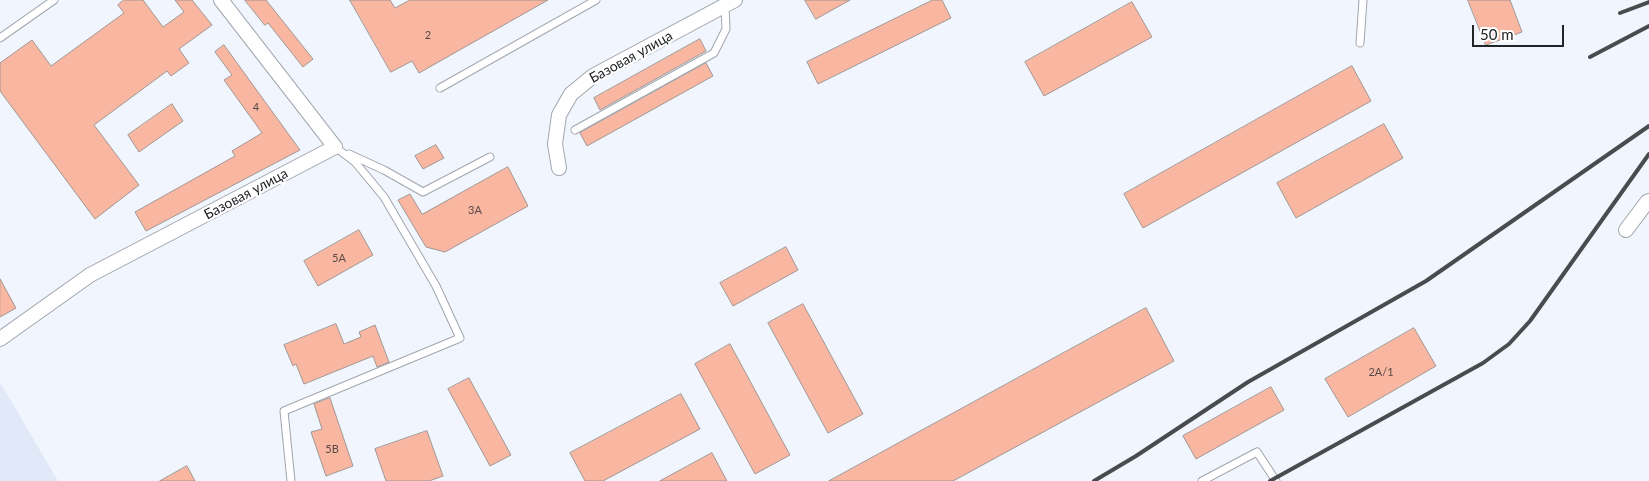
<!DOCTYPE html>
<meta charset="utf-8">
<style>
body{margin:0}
#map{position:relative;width:1649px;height:481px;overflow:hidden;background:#f1f6fe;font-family:Lato,sans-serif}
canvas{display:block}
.scale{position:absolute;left:1472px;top:25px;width:92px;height:22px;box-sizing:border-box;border:2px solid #222427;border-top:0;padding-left:6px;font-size:15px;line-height:18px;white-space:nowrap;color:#222427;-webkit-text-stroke:4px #fff;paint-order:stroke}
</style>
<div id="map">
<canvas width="1649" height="481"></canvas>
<div class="scale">50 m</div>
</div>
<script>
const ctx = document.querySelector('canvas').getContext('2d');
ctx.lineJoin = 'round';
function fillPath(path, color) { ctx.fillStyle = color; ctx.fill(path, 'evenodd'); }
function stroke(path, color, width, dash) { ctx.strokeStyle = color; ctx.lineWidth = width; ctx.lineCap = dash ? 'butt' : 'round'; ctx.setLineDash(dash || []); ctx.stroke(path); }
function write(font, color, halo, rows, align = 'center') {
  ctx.font = font + ' Lato,sans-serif'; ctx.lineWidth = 4.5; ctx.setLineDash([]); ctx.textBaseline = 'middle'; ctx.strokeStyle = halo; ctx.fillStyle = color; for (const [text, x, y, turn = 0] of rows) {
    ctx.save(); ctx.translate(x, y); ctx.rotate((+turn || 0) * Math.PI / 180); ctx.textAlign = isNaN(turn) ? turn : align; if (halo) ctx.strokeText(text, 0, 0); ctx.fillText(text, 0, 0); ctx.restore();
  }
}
const built = new Path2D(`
 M 0,382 L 58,481 L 0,481 Z`);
const building = new Path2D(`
 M 124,0 L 143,0 L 163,27 L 184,12 L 175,0 L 192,0 L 212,25 L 179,49 L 189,63 L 171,76 L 167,71 L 94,125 L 139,185 L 95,219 L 0,91 L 0,63 L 32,40 L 51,66 L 124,13 L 118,5 Z
 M 245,0 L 266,0 L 313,59 L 303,67 L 268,23 L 265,25 Z
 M 350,0 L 390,0 L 395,8 L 410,0 L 548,0 L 419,73 L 412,61 L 391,72 Z
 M 805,0 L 850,0 L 816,19 Z
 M 933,0 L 942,0 L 951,18 L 818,84 L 807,62 Z
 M 1468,0 L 1510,0 L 1522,32 L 1486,45 Z
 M 1132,2 L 1152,37 L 1044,96 L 1025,62 Z
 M 700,39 L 706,51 L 600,110 L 594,98 Z
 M 224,45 L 300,150 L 146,231 L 135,212 L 235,156 L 232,151 L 262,133 L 224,80 L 232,75 L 215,52 Z
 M 706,63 L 713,76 L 587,146 L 580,133 Z
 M 1352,66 L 1371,101 L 1143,228 L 1124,194 Z
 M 172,104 L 183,121 L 139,152 L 128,135 Z
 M 1384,124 L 1403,158 L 1296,218 L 1277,183 Z
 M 436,145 L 444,158 L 423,169 L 415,156 Z
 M 508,167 L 528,206 L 445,252 L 426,247 L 398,200 L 410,194 L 422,214 Z
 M 359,230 L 373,255 L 318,286 L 304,261 Z
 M 786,247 L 798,270 L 733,306 L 720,283 Z
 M 0,279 L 16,308 L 0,317 Z
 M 803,304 L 863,414 L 828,433 L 768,323 Z
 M 1146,308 L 1174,361 L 953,481 L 829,481 Z
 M 336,324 L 344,344 L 361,337 L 359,332 L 375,325 L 389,362 L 377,367 L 373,356 L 304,384 L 296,364 L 293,366 L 284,345 Z
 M 1414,328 L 1436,366 L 1348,417 L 1325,379 Z
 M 730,344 L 790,455 L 755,474 L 695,364 Z
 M 469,378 L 511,455 L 490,466 L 448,389 Z
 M 1271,387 L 1284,410 L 1196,459 L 1183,436 Z
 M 681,394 L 700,429 L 603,481 L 585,481 L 570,453 Z
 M 330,398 L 353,466 L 326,476 L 311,432 L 322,429 L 314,404 Z
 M 427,431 L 443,476 L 429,481 L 386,481 L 375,449 Z
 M 712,453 L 727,481 L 660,481 Z
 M 187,466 L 195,481 L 160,481 Z`);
const service = new Path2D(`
 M 0,38 L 54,0
 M 1360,43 L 1363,0
 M 440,88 L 596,0
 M 575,130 L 714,53 L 726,29 L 725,6
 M 349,154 L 384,170 L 423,192 L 490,157
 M 291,481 L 284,411 L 460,338 L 436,286 L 384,197 L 355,162 L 335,147
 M 1202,481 L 1257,452 L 1276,481`);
const minor = new Path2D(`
 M 559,168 L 555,144 L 559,115 L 571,94 L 593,76 L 735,0
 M 1626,230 L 1647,202 L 1649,201
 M 0,339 L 90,275 L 335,147 L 221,0`);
const rail = new Path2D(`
 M 1620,13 L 1649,2
 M 1590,57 L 1649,26
 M 1094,481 L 1136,456 L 1248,382 L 1426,281 L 1649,126
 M 1270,481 L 1483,363 L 1509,344 L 1530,321 L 1649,154`);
const numberNames = [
 ["2",428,35],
 ["4",256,107],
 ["3А",475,210],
 ["5А",339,258],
 ["2А/1",1381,372],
 ["5В",332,449]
];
const streetNames = [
 ["Базовая улица",631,57,-29],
 ["Базовая улица",246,194,-28]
];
fillPath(built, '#e1e9f8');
fillPath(building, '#f9b7a2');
stroke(building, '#a09693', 1);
stroke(service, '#a1a5ad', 9);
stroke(minor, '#a1a5ad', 16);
stroke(service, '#fff', 7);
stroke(minor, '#fff', 14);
stroke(rail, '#494c4f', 4);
write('11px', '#584946', null, numberNames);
write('14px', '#222427', '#fff', streetNames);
</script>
